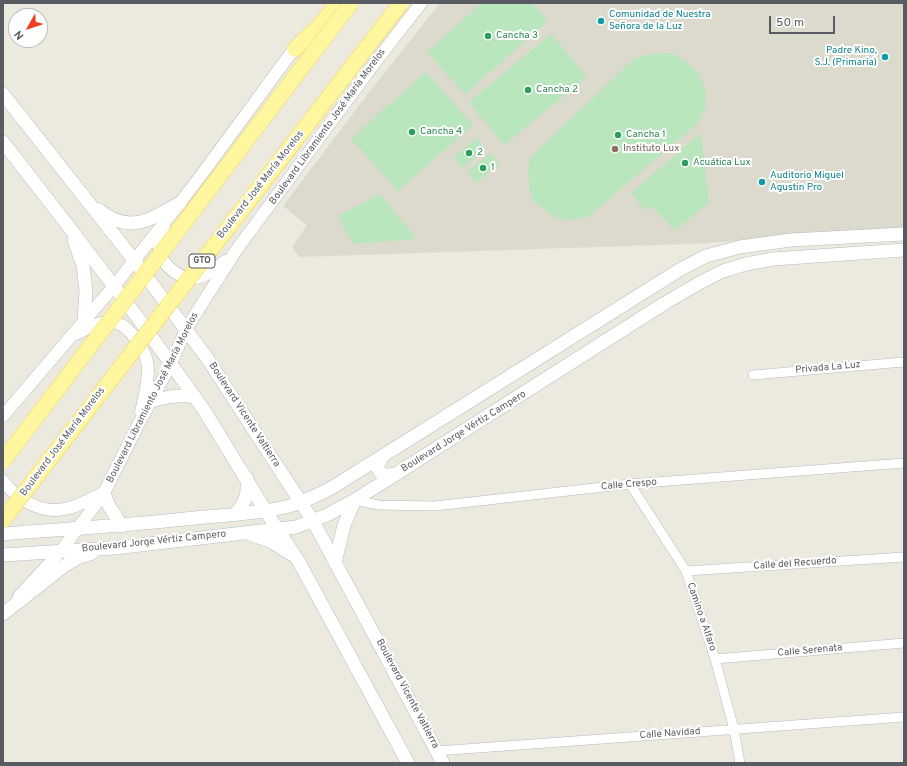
<!DOCTYPE html>
<meta charset="utf-8">
<style>
body{margin:0}
#map{position:relative;width:907px;height:766px;overflow:hidden;background:#eceade;font-family:Overpass,sans-serif}
canvas{display:block}
.frame{position:absolute;inset:0;border:4px solid #585b61;pointer-events:none}
.north{position:absolute;left:8px;top:8px;width:40px;height:40px;box-sizing:border-box;background:#fff;border:1px solid #bcbdc0;border-radius:50%;rotate:231deg;font-size:11px;font-weight:700;line-height:16px;text-align:center;color:#585b61}
.north::after{content:'';display:block;margin:auto;width:14px;height:18px;background:#f2401f;clip-path:polygon(50% 0,100% 100%,50% 72%,0 100%)}
.scale{position:absolute;left:769px;top:16px;width:66px;height:18px;box-sizing:border-box;border:2px solid #585b61;border-top:0;padding-left:5px;font-size:12px;line-height:14px;white-space:nowrap;color:#585b61;-webkit-text-stroke:3px #fff;paint-order:stroke}
</style>
<div id="map">
<canvas width="907" height="766"></canvas>
<div class="frame"></div>
<div class="north">N</div>
<div class="scale">50 m</div>
</div>
<script>
const ctx = document.querySelector('canvas').getContext('2d');
ctx.lineJoin = 'round';
function fillPath(path, color) { ctx.fillStyle = color; ctx.fill(path, 'evenodd'); }
function stroke(path, color, width, dash) { ctx.strokeStyle = color; ctx.lineWidth = width; ctx.lineCap = dash ? 'butt' : 'round'; ctx.setLineDash(dash || []); ctx.stroke(path); }
function write(font, color, halo, rows, align = 'center') {
  ctx.font = font + ' Overpass,sans-serif'; ctx.lineWidth = 4; ctx.setLineDash([]); ctx.textBaseline = 'middle'; ctx.strokeStyle = halo; ctx.fillStyle = color; for (const [text, x, y, turn = 0] of rows) {
    ctx.save(); ctx.translate(x, y); ctx.rotate((+turn || 0) * Math.PI / 180); ctx.textAlign = isNaN(turn) ? turn : align; if (halo) ctx.strokeText(text, 0, 0); ctx.fillText(text, 0, 0); ctx.restore();
  }
}
const education = new Path2D(`
 M 440,3 L 904,3 L 904,231 L 688,244 L 299,257 L 292,247 L 307,225 L 283,206 L 370,91 Z`);
const green = new Path2D(`
 M 482,3 L 532,3 L 548,21 L 465,94 L 427,52 Z
 M 551,34 L 587,77 L 504,145 L 469,102 Z
 M 671,53 L 685,61 L 698,72 L 705,89 L 706,106 L 698,123 L 589,216 L 580,219 L 567,220 L 554,217 L 534,202 L 530,190 L 528,172 L 529,160 L 540,148 L 634,59 L 650,54 Z
 M 426,72 L 473,125 L 398,191 L 351,139 Z
 M 701,133 L 709,203 L 675,230 L 652,206 L 646,210 L 631,193 Z
 M 476,138 L 485,149 L 462,168 L 454,157 Z
 M 491,153 L 499,164 L 476,183 L 467,172 Z
 M 380,194 L 416,239 L 353,244 L 338,216 Z`);
const minor = new Path2D(`
 M 753,375 L 904,362
 M 630,484 L 686,571 L 715,659 L 734,729 L 740,763
 M 355,500 L 378,505 L 435,506 L 630,484 L 904,463
 M 686,571 L 904,557
 M 715,659 L 904,643
 M 437,751 L 904,717`);
const tertiary = new Path2D(`
 M 164,226 C 162,231 159,238 159,243 C 156,260 176,278 192,278 C 205,278 216,269 225,261
 M 76,334 C 104,319 120,313 139,344 C 144,352 148,359 148,369 C 148,384 144,398 141,412
 M 3,416 L 114,286 L 180,203 L 205,170 L 299,42
 M 3,481 C 11,491 19,499 31,504 C 58,518 79,505 104,493
 M 19,596 L 61,551 L 104,493 L 138,425 L 171,364 L 186,329 L 237,249 L 377,60 L 421,3`);
const secondary = new Path2D(`
 M 3,94 L 134,260 L 207,358 L 313,521 L 443,763
 M 3,142 L 69,227 L 138,318 L 204,410 L 265,510 L 299,562 L 408,763
 M 99,210 C 130,235 151,219 180,203
 M 74,240 L 83,265 L 86,292 L 84,320
 M 151,401 C 167,397 179,394 195,397
 M 383,456 L 377,466 C 380,477 389,476 398,473
 M 104,493 L 109,506 L 122,526
 M 235,514 C 246,502 248,495 247,478
 M 3,534 C 67,529 131,525 195,518 C 225,515 256,514 285,507 C 302,503 318,495 333,487 L 681,269 L 706,256 L 740,247 L 791,240 L 904,234
 M 250,534 L 270,541 L 291,554
 M 3,555 L 114,548 L 296,527 L 327,515 L 355,500 L 665,303 L 701,282 L 723,271 L 746,264 L 773,259 L 904,250
 M 335,563 L 344,525 L 355,500
 M 3,614 L 64,566 L 77,558 L 92,553`);
const primary = new Path2D(`
 M 295,49 L 319,26 L 338,3`);
const primaryBridge = new Path2D(`
 M 3,461 L 351,3
 M 3,520 L 401,3`);
const markers = [
 [601,21,4,"#0f9aa8"],
 [488,36,4,"#2e9e5b"],
 [885,57,4,"#0f9aa8"],
 [528,90,4,"#2e9e5b"],
 [412,132,4,"#2e9e5b"],
 [618,135,4,"#2e9e5b"],
 [615,149,4,"#8d6e63"],
 [469,153,4,"#2e9e5b"],
 [685,163,4,"#2e9e5b"],
 [483,168,4,"#2e9e5b"],
 [762,182,4,"#0f9aa8"]
];
const shields = [
 [202,261,26]
];
const shieldNames = [
 ["GTO",202,261]
];
const cultureNames = [
 ["Comunidad de Nuestra",609,15],
 ["Señora de la Luz",609,27],
 ["Padre Kino,",877,51,"right"],
 ["S.J. (Primaria)",877,63,"right"],
 ["Auditorio Miguel",770,176],
 ["Agustin Pro",770,188]
];
const leisureNames = [
 ["Cancha 3",496,36],
 ["Cancha 2",536,90],
 ["Cancha 4",420,132],
 ["Cancha 1",626,135],
 ["2",477,153],
 ["Acuática Lux",693,163],
 ["1",491,168]
];
const streetNames = [
 ["Boulevard Libramiento José María Morelos",328,127,-54],
 ["Boulevard José María Morelos",261,185,-52],
 ["Privada La Luz",828,368,-5],
 ["Boulevard Libramiento José María Morelos",153,398,-63],
 ["Boulevard Vicente Valtierra",244,415,57],
 ["Boulevard Jorge Vértiz Campero",464,432,-32],
 ["Boulevard José María Morelos",63,442,-53],
 ["Calle Crespo",629,485,-5],
 ["Boulevard Jorge Vértiz Campero",154,542,-6],
 ["Calle del Recuerdo",795,564,-4],
 ["Camino a Alfaro",701,617,71],
 ["Calle Serenata",810,651,-5],
 ["Boulevard Vicente Valtierra",407,694,62],
 ["Calle Navidad",670,734,-4]
];
const educationNames = [
 ["Instituto Lux",623,149]
];
fillPath(education, '#dcd9cd');
fillPath(green, '#b9e6bc');
stroke(minor, '#b7b9bf', 10);
stroke(tertiary, '#b7b9bf', 13);
stroke(secondary, '#b8bbc2', 14);
stroke(primary, '#f8d64b', 16);
stroke(minor, '#fff', 9);
stroke(tertiary, '#fff', 12);
stroke(secondary, '#fff', 13);
stroke(primary, '#fff7a0', 15);
stroke(primaryBridge, '#f8d64b', 16, []);
stroke(primaryBridge, '#fff7a0', 15);
for (const [x, y, r, color] of markers) { const dot = new Path2D(); dot.arc(x, y, r, 0, 2 * Math.PI); ctx.fillStyle = color; ctx.fill(dot); stroke(dot, '#fff', 1.5); }
for (const [x, y, w] of shields) { const box = new Path2D(); box.roundRect(x - w / 2, y - 7, w, 14, 3); ctx.fillStyle = '#fff'; ctx.fill(box); stroke(box, '#585b61', 1); }
write('bold 9px', '#585b61', null, shieldNames);
write('10px', '#0d838f', '#fff', cultureNames, 'left');
write('10px', '#27864d', '#fff', leisureNames, 'left');
write('10px', '#585b61', '#fff', streetNames);
write('10px', '#785e54', '#fff', educationNames, 'left');
</script>
